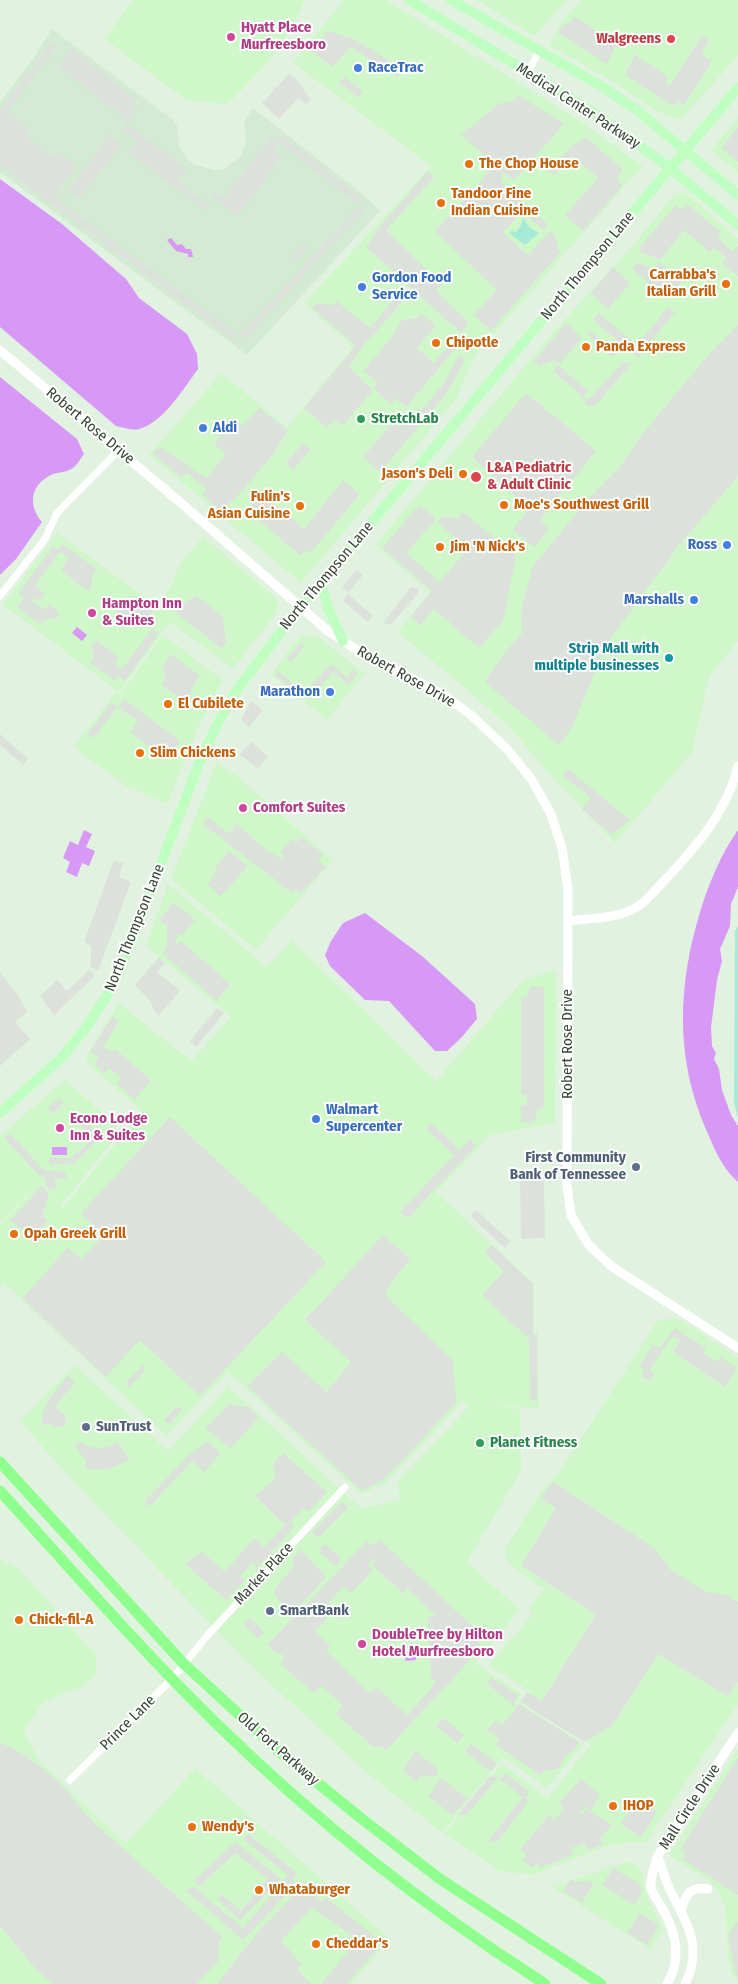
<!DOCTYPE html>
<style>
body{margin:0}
canvas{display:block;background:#e2f2e1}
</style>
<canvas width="738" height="1984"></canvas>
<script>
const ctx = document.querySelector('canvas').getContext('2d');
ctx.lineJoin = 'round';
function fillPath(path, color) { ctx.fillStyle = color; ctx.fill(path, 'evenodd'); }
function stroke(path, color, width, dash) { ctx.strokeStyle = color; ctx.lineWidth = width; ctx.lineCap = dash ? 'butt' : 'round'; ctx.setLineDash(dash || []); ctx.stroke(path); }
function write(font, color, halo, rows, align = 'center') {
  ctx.font = font + ' "Fira Sans Condensed",sans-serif'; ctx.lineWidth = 4; ctx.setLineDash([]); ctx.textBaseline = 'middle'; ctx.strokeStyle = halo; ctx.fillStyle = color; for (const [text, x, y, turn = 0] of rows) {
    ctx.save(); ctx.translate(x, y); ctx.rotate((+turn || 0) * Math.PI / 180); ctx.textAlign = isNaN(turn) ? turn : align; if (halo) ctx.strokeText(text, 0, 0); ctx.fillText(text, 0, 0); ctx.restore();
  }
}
const residential = new Path2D(`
 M 52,29 L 172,119 L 177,125 L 180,148 L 187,159 L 195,165 L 215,170 L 224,169 L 240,157 L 245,145 L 246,136 L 244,121 L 253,108 L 365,196 L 380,211 L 247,355 L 0,172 L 0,102 L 33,59 Z`);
const commercial = new Path2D(`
 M 133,0 L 305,0 L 288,35 L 264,67 L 228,104 L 187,101 L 104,39 Z
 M 344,0 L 386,0 L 580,121 L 643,166 L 476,354 L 456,399 L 301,583 L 149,455 L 221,373 L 287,427 L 353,347 L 304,303 L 431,166 L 293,63 Z
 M 477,0 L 567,0 L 535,36 Z
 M 581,0 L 738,0 L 738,56 L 680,120 L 656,111 L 617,84 L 549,45 L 563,20 Z
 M 738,118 L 738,173 L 711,150 Z
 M 685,192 L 738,239 L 738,641 L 709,677 L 692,753 L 615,843 L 554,780 L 511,729 L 471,693 L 397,632 L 430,592 L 375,545 L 550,336 L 631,247 L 674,195 Z
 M 57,533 L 157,606 L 170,587 L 180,564 L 203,536 L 277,599 L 277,613 L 233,669 L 170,622 L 119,692 L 3,605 Z
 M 163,635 L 223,680 L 198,728 L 167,804 L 126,786 L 73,747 L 116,692 L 120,694 Z
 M 316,635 L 365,674 L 327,720 L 271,674 L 300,636 Z
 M 216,763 L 237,776 L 333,860 L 256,950 L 171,879 Z
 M 168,884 L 267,967 L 292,940 L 436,1081 L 522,981 L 556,969 L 555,1123 L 491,1135 L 436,1192 L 534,1284 L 534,1333 L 538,1333 L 539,1408 L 489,1406 L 520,1409 L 521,1471 L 467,1562 L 520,1610 L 475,1663 L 522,1694 L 518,1702 L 584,1744 L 547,1788 L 503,1757 L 442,1833 L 367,1773 L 248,1663 L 89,1498 L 19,1421 L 75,1365 L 168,1451 L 228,1386 L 362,1509 L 400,1500 L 397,1482 L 470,1405 L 472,1405 L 462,1402 L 386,1483 L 361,1494 L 228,1372 L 166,1436 L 4,1283 L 0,1287 L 0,1224 L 41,1184 L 63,1208 L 142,1111 L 86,1063 L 88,1053 L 119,1003 L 191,1061 L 231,1017 L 146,946 Z
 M 65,1079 L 116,1126 L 114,1140 L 61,1205 L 41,1183 L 0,1222 L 0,1136 Z
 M 677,1318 L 738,1358 L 738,1704 L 646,1843 L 632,1842 L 610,1845 L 533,1875 L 500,1871 L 444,1834 L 501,1764 L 547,1798 L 591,1744 L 524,1701 L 531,1692 L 488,1665 L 532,1615 L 529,1609 L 544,1588 L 540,1587 L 506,1561 L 505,1549 L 542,1490 L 560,1471 L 658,1320 Z
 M 0,1559 L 20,1569 L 96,1655 L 96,1674 L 83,1687 L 60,1695 L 42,1704 L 24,1731 L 39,1760 L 96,1816 L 126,1843 L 195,1768 L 390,1939 L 351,1984 L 0,1984 Z
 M 738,1749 L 738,1982 L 732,1975 L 728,1958 L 725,1907 L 717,1889 L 708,1880 L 669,1855 Z
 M 625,1862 L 632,1862 L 638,1866 L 642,1872 L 643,1882 L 648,1900 L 664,1929 L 650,1949 L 552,1887 Z`);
const green = new Path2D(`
 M 523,218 L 530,228 L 539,233 L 525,245 L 510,234 L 511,231 L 516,232 L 521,225 Z
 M 738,925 L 738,1118 L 734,1103 L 735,932 Z`);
const parking = new Path2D(`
 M 574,16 L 617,44 L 607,64 L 558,32 L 562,27 L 571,22 Z
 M 328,31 L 354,39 L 403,69 L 398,77 L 350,47 L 333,67 L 311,51 Z
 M 702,36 L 709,40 L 701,54 L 712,61 L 684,105 L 678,101 L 674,106 L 625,75 L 635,55 L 668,77 L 665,82 L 670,85 Z
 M 52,42 L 57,46 L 8,112 L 31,132 L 28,138 L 54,157 L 58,152 L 77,166 L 54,197 L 239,335 L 360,206 L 365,210 L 244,340 L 239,335 L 235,341 L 0,165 L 0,110 Z
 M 72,49 L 137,100 L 132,107 L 137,111 L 127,124 L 187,169 L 178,182 L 210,206 L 207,211 L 130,154 L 138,142 L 122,130 L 127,124 L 117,112 L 58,67 Z
 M 289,74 L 297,80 L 311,100 L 306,104 L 298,98 L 279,119 L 262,103 Z
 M 344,77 L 363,91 L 359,97 L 339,83 Z
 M 518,95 L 564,124 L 514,180 L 502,171 L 502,183 L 548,225 L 543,230 L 522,211 L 503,233 L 528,255 L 550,231 L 555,235 L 557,247 L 561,251 L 491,331 L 474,315 L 497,290 L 435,232 L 495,165 L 461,135 L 500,103 L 514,101 Z
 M 738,127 L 738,162 L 721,148 Z
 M 110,135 L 122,144 L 79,199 L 68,191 Z
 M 282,135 L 362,199 L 358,204 L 278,142 L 276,155 L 281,159 L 238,216 L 211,196 L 215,192 L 224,198 L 271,136 L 277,141 Z
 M 586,137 L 623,170 L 616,179 L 623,185 L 583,231 L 565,215 L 598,178 L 572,155 L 554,175 L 548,170 L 571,147 Z
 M 428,171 L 434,177 L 388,228 L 387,232 L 442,284 L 436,291 L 469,323 L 461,333 L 366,247 L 381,225 Z
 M 676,205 L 682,209 L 688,205 L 721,232 L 718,238 L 733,252 L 738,246 L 738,276 L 722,263 L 727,257 L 714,248 L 709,252 L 684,230 L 659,261 L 653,256 L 644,254 L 638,249 Z
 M 304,243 L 309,248 L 297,260 L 293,256 Z
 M 659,262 L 682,281 L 677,288 L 664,287 L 659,292 L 632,268 L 637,263 L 653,268 Z
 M 613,267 L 630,283 L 608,309 L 591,293 Z
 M 397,296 L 403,301 L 363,346 L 349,367 L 373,390 L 343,425 L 333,420 L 327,428 L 304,408 L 355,347 L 355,345 L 312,308 L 316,303 L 332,305 L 337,301 L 370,328 Z
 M 668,307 L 675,312 L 638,357 L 593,320 L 599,313 L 637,345 Z
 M 421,313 L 436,326 L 417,348 L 434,363 L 453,341 L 458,345 L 406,407 L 395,398 L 391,404 L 373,388 L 378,383 L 363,371 L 391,338 L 402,320 L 417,318 Z
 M 566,323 L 582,338 L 560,364 L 555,360 L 540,366 L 534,361 Z
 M 738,325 L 738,476 L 679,545 L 605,646 L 577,716 L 570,730 L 559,745 L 485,682 L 499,660 L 522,633 L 521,621 L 524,598 L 533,566 L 588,499 L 620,467 L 644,432 L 709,354 Z
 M 590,331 L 616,353 L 613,357 L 587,335 Z
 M 459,355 L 465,360 L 446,394 L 380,472 L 363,457 L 402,412 L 412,421 L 442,386 Z
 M 632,362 L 595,406 L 586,406 L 582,396 L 553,371 L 558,365 L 588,391 L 583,396 L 588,400 L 622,363 Z
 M 526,393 L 596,451 L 540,520 L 549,529 L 534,547 L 512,530 L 529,509 L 472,457 Z
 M 260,408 L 288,431 L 271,457 L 234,500 L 225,506 L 221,511 L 202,494 L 206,488 L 186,472 L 182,478 L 153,454 L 160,447 L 206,478 L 226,454 L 214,444 L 235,419 L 243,426 Z
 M 303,443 L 311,449 L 293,470 L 286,463 Z
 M 343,480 L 360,494 L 310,554 L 305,550 L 301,556 L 247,510 L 262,494 L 304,529 Z
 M 419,505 L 436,519 L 406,553 L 440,582 L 468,548 L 437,522 L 440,517 L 459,518 L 463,512 L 516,556 L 503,620 L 479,648 L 434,609 L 420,625 L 411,617 L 432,591 L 382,548 Z
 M 62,544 L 97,569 L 92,575 L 92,586 L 88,591 L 61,570 L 69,558 L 61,552 L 58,554 L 35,586 L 45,594 L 40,601 L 35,598 L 32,601 L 44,610 L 49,604 L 60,613 L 55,619 L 44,620 L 41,625 L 17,607 L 24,598 L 18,594 L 53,546 L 59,550 Z
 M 356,570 L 363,575 L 348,593 L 342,587 Z
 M 411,587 L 418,589 L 418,593 L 391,625 L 383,623 Z
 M 348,594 L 373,616 L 368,622 L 343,601 Z
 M 133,596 L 153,611 L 138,628 L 116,611 L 119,606 Z
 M 196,596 L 223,616 L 226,642 L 222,649 L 174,611 L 179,605 Z
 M 153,628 L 159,633 L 125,681 L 118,676 L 115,681 L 90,662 L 94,657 L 91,646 L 96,640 L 119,657 L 115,663 L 122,669 Z
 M 301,643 L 304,646 L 291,663 L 287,659 Z
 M 171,654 L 200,676 L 192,687 L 190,698 L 186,703 L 161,685 L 165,679 L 163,665 Z
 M 331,664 L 347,677 L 353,669 L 358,673 L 349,685 L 333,672 L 310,699 L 299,690 L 297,692 L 276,676 L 277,670 L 298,688 L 307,691 Z
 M 124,699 L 180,741 L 176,747 L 164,749 L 160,754 L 130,732 L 138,721 L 119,708 L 115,709 L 94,738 L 87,734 L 111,702 L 118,707 Z
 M 251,701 L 263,710 L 249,727 L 241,720 Z
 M 0,734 L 28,759 L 23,765 L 0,745 Z
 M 252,742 L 268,757 L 258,768 L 239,754 Z
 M 568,769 L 630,820 L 612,835 L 582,809 L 591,798 L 562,775 Z
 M 208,817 L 229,834 L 237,824 L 265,849 L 282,859 L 283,855 L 280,852 L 292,839 L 298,842 L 302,837 L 323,855 L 318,860 L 326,867 L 301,893 L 296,889 L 292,893 L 203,824 Z
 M 229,851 L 248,866 L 220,896 L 208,884 L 215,873 L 216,867 Z
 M 114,860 L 123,863 L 119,877 L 131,882 L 98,971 L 91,967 L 91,946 L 84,942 Z
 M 174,902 L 195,920 L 182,935 L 178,934 L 175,944 L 177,944 L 181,941 L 230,984 L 217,1001 L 162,953 L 167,947 L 167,925 L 159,920 Z
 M 159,957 L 165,963 L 157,972 L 180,991 L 159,1015 L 154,1011 L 151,1002 L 135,985 Z
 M 89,970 L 95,976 L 54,1015 L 40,996 L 57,980 L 67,991 Z
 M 0,972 L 19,997 L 27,1012 L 15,1022 L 30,1039 L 0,1066 Z
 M 531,986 L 544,987 L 544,1108 L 537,1109 L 536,1118 L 532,1123 L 521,1122 L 520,1106 L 527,1105 L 527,1095 L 521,1094 L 521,997 L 525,997 L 528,994 Z
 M 217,1008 L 224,1013 L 196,1047 L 190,1041 Z
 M 112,1017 L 119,1021 L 103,1047 L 111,1052 L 115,1049 L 151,1080 L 135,1100 L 117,1084 L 121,1078 L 109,1068 L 104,1073 L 94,1064 L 99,1058 L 90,1052 Z
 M 59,1098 L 64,1103 L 52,1114 L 48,1108 Z
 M 78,1113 L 98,1134 L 99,1139 L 74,1163 L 49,1165 L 49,1158 L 71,1158 L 93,1139 L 74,1117 Z
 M 170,1117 L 326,1262 L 200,1396 L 140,1340 L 106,1377 L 22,1298 L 68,1248 L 81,1259 L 103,1236 L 81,1213 Z
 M 431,1123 L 459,1150 L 470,1139 L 476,1146 L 408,1218 L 400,1212 L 454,1155 L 426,1129 Z
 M 10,1134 L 44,1170 L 65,1172 L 66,1179 L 55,1178 L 56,1188 L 48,1189 L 44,1175 L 41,1177 L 4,1138 Z
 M 544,1178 L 545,1238 L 521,1239 L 520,1179 Z
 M 42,1186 L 49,1195 L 42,1216 L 48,1221 L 39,1231 L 33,1227 L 25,1232 L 10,1220 Z
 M 476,1210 L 510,1241 L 505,1248 L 470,1216 Z
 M 383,1235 L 410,1259 L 386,1290 L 387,1297 L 452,1359 L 457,1402 L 385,1479 L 362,1491 L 247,1386 L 282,1352 L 327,1392 L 351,1362 L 305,1320 Z
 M 492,1245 L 533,1284 L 533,1334 L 537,1335 L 537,1400 L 530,1400 L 529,1339 L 482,1295 L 504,1271 L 485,1253 Z
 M 675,1328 L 706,1348 L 703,1353 L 717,1362 L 720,1357 L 737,1368 L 725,1387 L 673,1352 L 680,1341 L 673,1336 L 650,1369 L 654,1373 L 649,1380 L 641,1376 L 645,1370 L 639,1367 L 653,1345 L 660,1348 Z
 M 144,1364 L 145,1370 L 130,1387 L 126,1383 Z
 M 68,1376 L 75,1382 L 55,1406 L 60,1412 L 65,1414 L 66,1425 L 60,1428 L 50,1424 L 43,1425 L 42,1415 L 48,1400 Z
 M 230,1403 L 235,1406 L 247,1406 L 259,1417 L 231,1448 L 205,1429 Z
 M 176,1407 L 183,1409 L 169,1424 L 164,1420 Z
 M 79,1441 L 90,1447 L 99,1448 L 110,1446 L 117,1441 L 130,1459 L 112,1468 L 97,1470 L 85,1468 L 86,1461 L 75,1446 Z
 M 208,1441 L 220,1453 L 204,1472 L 194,1462 L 191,1462 L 150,1506 L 144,1502 L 187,1457 Z
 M 283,1453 L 327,1492 L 309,1512 L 304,1508 L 291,1522 L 295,1526 L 257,1568 L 253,1563 L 240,1576 L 244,1581 L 226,1600 L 185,1564 L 202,1552 L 221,1569 L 226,1570 L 254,1538 L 264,1547 L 285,1525 L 255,1496 L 276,1478 L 273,1464 Z
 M 553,1482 L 653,1547 L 671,1570 L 706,1592 L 729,1596 L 738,1602 L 738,1681 L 728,1696 L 658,1654 L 612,1726 L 584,1742 L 520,1702 L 527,1692 L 542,1701 L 596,1614 L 521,1566 L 556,1508 L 541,1498 Z
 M 342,1501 L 348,1507 L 318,1538 L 312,1533 Z
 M 379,1539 L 484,1637 L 478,1642 L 482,1647 L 386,1750 L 381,1747 L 372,1746 L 336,1714 L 343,1705 L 322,1686 L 314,1693 L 280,1664 L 285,1656 L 273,1651 L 268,1644 L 367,1541 L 373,1546 ZM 374,1558 L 376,1560 L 372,1565 L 403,1593 L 407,1588 L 436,1616 L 428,1617 L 431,1677 L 436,1683 L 407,1715 L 376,1687 L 370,1693 L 326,1651 L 330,1646 L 315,1631 L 327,1618 L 321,1611 L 344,1586 L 351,1593 L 373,1570 L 368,1565 Z
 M 325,1544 L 342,1559 L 335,1566 L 318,1551 Z
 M 301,1550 L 326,1577 L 298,1608 L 287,1609 L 274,1594 L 278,1584 L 292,1569 L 294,1557 Z
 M 250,1618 L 264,1632 L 258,1639 L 244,1625 Z
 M 490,1677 L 519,1695 L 514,1702 L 515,1705 L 517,1706 L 519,1704 L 579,1742 L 576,1749 L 566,1756 L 558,1769 L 543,1771 L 540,1775 L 496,1745 L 500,1739 L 487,1730 L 496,1720 L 502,1725 L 516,1708 L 487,1683 Z
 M 444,1718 L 464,1735 L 457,1743 L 436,1726 Z
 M 0,1743 L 13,1748 L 36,1763 L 61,1784 L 91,1820 L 222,1937 L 219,1943 L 219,1960 L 197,1984 L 54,1984 L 34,1967 L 5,1932 L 0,1926 Z
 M 471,1744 L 497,1763 L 491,1771 L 464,1751 Z
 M 416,1751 L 439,1771 L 435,1776 L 420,1777 L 416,1782 L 403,1770 Z
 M 738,1758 L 738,1895 L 682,1859 L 685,1853 L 680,1849 Z
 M 505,1773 L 530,1792 L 525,1798 L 529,1801 L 496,1843 L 488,1841 L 523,1797 L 497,1778 L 467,1815 L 458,1815 L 489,1777 L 497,1776 L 501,1779 Z
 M 441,1778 L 468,1799 L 452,1815 L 428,1796 Z
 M 581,1779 L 600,1794 L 591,1810 L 585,1806 L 580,1813 L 582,1815 L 586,1809 L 612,1825 L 600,1838 L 603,1844 L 588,1850 L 585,1843 L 571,1848 L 573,1855 L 540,1868 L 538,1863 L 536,1863 L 532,1868 L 522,1861 L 526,1855 L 520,1850 L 549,1815 L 554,1820 L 565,1808 L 559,1803 Z
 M 637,1799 L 657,1812 L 641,1837 L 621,1824 Z
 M 248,1834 L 297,1873 L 293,1880 L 295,1885 L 243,1940 L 185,1890 L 194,1887 L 243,1928 L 288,1875 L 243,1839 Z
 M 235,1842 L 281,1879 L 240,1920 L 217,1899 L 222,1894 L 241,1911 L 268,1879 L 235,1853 L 200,1886 L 194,1881 Z
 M 614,1868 L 641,1885 L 642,1893 L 634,1905 L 602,1885 Z
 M 570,1879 L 576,1882 L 589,1881 L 593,1884 L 582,1903 L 563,1891 Z
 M 304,1884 L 321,1901 L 326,1898 L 376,1937 L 370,1945 L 376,1951 L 347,1984 L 321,1984 L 357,1940 L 312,1907 L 281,1941 L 302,1964 L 297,1970 L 312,1984 L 217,1984 L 258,1932 Z
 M 640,1913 L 659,1925 L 647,1945 L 627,1933 Z
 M 738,1921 L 738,1977 L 735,1973 L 728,1935 Z`);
const water = new Path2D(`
 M 0,179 L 62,224 L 126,279 L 139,298 L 187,334 L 197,354 L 198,369 C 184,388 163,423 139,429 C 133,431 122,427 116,426 L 0,327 Z
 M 171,238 L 177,245 L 182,244 L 186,249 L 191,249 L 193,257 L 188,257 L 188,254 L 176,251 L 167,240 Z
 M 0,377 L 77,439 L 84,454 C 80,459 76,467 71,469 C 65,473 55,472 49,476 C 29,487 29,507 42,522 L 16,559 L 0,575 Z
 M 77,627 L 87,635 L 82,641 L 72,633 Z
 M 84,830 L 92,834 L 86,847 L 95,851 L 89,866 L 82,863 L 77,877 L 66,872 L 70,862 L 63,858 L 70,841 L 78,845 Z
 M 738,830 L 738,887 L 731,904 L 730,926 L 720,949 L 722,961 L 717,980 L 711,1027 L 712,1046 L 716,1053 L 714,1059 L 719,1069 L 722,1090 L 731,1115 L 738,1126 L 738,1182 C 721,1167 714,1148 705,1127 C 675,1056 678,985 700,912 C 709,883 721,854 738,830 Z
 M 365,913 L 422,956 L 475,1004 L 477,1019 L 461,1038 L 447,1051 L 435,1051 L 389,1001 L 365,1000 L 330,966 L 325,955 L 331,941 L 343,923 Z
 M 52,1147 L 67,1147 L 67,1155 L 52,1155 Z
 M 406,1652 L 416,1652 L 416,1660 L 406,1661 L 404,1656 L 406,1655 Z`);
const minor = new Path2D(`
 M 528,72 L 539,51
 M 0,596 L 45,539 L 57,513 L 119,450
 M 70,1780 L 172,1679 L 206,1637 L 345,1487`);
const tertiary = new Path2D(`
 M 0,350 L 181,503 L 328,631 L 363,654 L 443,694 L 472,716 L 508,750 L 532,780 L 551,814 L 562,848 L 568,890 L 567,1185 L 571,1215 L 588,1244 L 611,1266 L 738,1348
 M 569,921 C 591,918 617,919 637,907 C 647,901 656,889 664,881 C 696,847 727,812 738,766
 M 658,1857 C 662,1868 665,1879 670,1890 C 686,1923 704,1946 685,1984
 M 681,1910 C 686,1894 690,1886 708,1889
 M 667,1984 C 682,1959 676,1932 662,1908 C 658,1901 652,1894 651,1887 C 650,1878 655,1866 657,1857 L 738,1733`);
const secondary = new Path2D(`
 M 409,0 L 598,115 L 670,168 L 738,225
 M 451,0 L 603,87 L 638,111 L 738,195
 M 321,582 L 328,608 L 343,641
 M 0,1113 L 62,1057 L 85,1029 L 112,988 L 132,941 L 199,763 L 218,723 L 238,688 L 300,607 L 738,88`);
const primary = new Path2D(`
 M 0,1462 L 183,1663 L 282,1754 L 362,1819 L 440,1879 L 601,1984
 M 0,1491 C 72,1570 142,1651 219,1726 C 318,1823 428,1909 545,1984`);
const markers = [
 [231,37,5,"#d1479c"],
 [671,39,5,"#e0444e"],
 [358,68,5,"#3f7fe0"],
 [469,164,5,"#e8710a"],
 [441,203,5,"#e8710a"],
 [726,284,5,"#e8710a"],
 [362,287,5,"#3f7fe0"],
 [436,343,5,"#e8710a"],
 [586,347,5,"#e8710a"],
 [361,419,5,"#2e9e5b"],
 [203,428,5,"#3f7fe0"],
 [463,474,5,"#e8710a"],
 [476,477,6,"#e0444e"],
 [504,505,5,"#e8710a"],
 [300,506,5,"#e8710a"],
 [727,545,5,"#3f7fe0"],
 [440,547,5,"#e8710a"],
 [694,600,5,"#3f7fe0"],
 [92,613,5,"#d1479c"],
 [669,658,5,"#0f9aa8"],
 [330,692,5,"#3f7fe0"],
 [168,704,5,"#e8710a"],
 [140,753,5,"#e8710a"],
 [243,808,5,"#d1479c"],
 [316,1119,5,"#3f7fe0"],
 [60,1128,5,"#d1479c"],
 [636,1167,5,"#5c6f8a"],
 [14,1234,5,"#e8710a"],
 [86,1427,5,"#5c6f8a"],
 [480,1443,5,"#2e9e5b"],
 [270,1611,5,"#5c6f8a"],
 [19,1620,5,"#e8710a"],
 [362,1644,5,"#d1479c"],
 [613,1806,5,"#e8710a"],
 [192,1827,5,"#e8710a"],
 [259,1890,5,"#e8710a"],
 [316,1944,5,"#e8710a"]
];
const hotelNames = [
 ["Hyatt Place",241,28],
 ["Murfreesboro",241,45],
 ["Hampton Inn",102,604],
 ["& Suites",102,621],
 ["Comfort Suites",253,808],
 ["Econo Lodge",70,1119],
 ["Inn & Suites",70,1136],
 ["DoubleTree by Hilton",372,1635],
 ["Hotel Murfreesboro",372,1652]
];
const healthNames = [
 ["Walgreens",661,39],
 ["L&A Pediatric",487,468,"left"],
 ["& Adult Clinic",487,485,"left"]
];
const shopNames = [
 ["RaceTrac",368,68],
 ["Gordon Food",372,278],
 ["Service",372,295],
 ["Aldi",213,428],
 ["Ross",717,545,"right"],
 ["Marshalls",684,600,"right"],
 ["Marathon",320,692,"right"],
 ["Walmart",326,1110],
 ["Supercenter",326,1127]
];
const streetNames = [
 ["Medical Center Parkway",578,106,33],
 ["North Thompson Lane",588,266,-50],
 ["Robert Rose Drive",90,426,40],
 ["North Thompson Lane",327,576,-50],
 ["Robert Rose Drive",406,677,29],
 ["North Thompson Lane",135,928,-68],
 ["Robert Rose Drive",568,1044,-90],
 ["Market Place",264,1574,-47],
 ["Prince Lane",128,1723,-45],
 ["Old Fort Parkway",278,1749,41],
 ["Mall Circle Drive",690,1807,-57]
];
const foodNames = [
 ["The Chop House",479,164],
 ["Tandoor Fine",451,194],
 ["Indian Cuisine",451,211],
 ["Carrabba's",716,275,"right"],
 ["Italian Grill",716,292,"right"],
 ["Chipotle",446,343],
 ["Panda Express",596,347],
 ["Jason's Deli",453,474,"right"],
 ["Fulin's",290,497,"right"],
 ["Asian Cuisine",290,514,"right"],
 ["Moe's Southwest Grill",514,505],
 ["Jim 'N Nick's",450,547],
 ["El Cubilete",178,704],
 ["Slim Chickens",150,753],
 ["Opah Greek Grill",24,1234],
 ["Chick-fil-A",29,1620],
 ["IHOP",623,1806],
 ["Wendy's",202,1827],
 ["Whataburger",269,1890],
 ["Cheddar's",326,1944]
];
const leisureNames = [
 ["StretchLab",371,419],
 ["Planet Fitness",490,1443]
];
const cultureNames = [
 ["Strip Mall with",659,649],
 ["multiple businesses",659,666]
];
const serviceNames = [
 ["First Community",626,1158,"right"],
 ["Bank of Tennessee",626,1175,"right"],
 ["SunTrust",96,1427],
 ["SmartBank",280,1611]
];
fillPath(residential, '#d4ebd3');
fillPath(commercial, '#d0f7ca');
fillPath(green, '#a6ead8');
fillPath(parking, '#dce2db');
fillPath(water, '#d898f5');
stroke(minor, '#fff', 7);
stroke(tertiary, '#fff', 9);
stroke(secondary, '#bfffc1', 10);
stroke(primary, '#8fff8e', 11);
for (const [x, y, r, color] of markers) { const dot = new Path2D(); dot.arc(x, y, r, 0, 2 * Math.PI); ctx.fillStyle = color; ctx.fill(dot); stroke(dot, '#fff', 2); }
write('bold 15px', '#b23c85', '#fff', hotelNames, 'left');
write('bold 15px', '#be3a42', '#fff', healthNames, 'right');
write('bold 15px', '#366cbe', '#fff', shopNames, 'left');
write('15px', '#344432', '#fff', streetNames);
write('bold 15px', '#c56008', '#fff', foodNames, 'left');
write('bold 15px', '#27864d', '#fff', leisureNames, 'left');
write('bold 15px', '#0d838f', '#fff', cultureNames, 'right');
write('bold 15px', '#4e5e75', '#fff', serviceNames, 'left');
</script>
